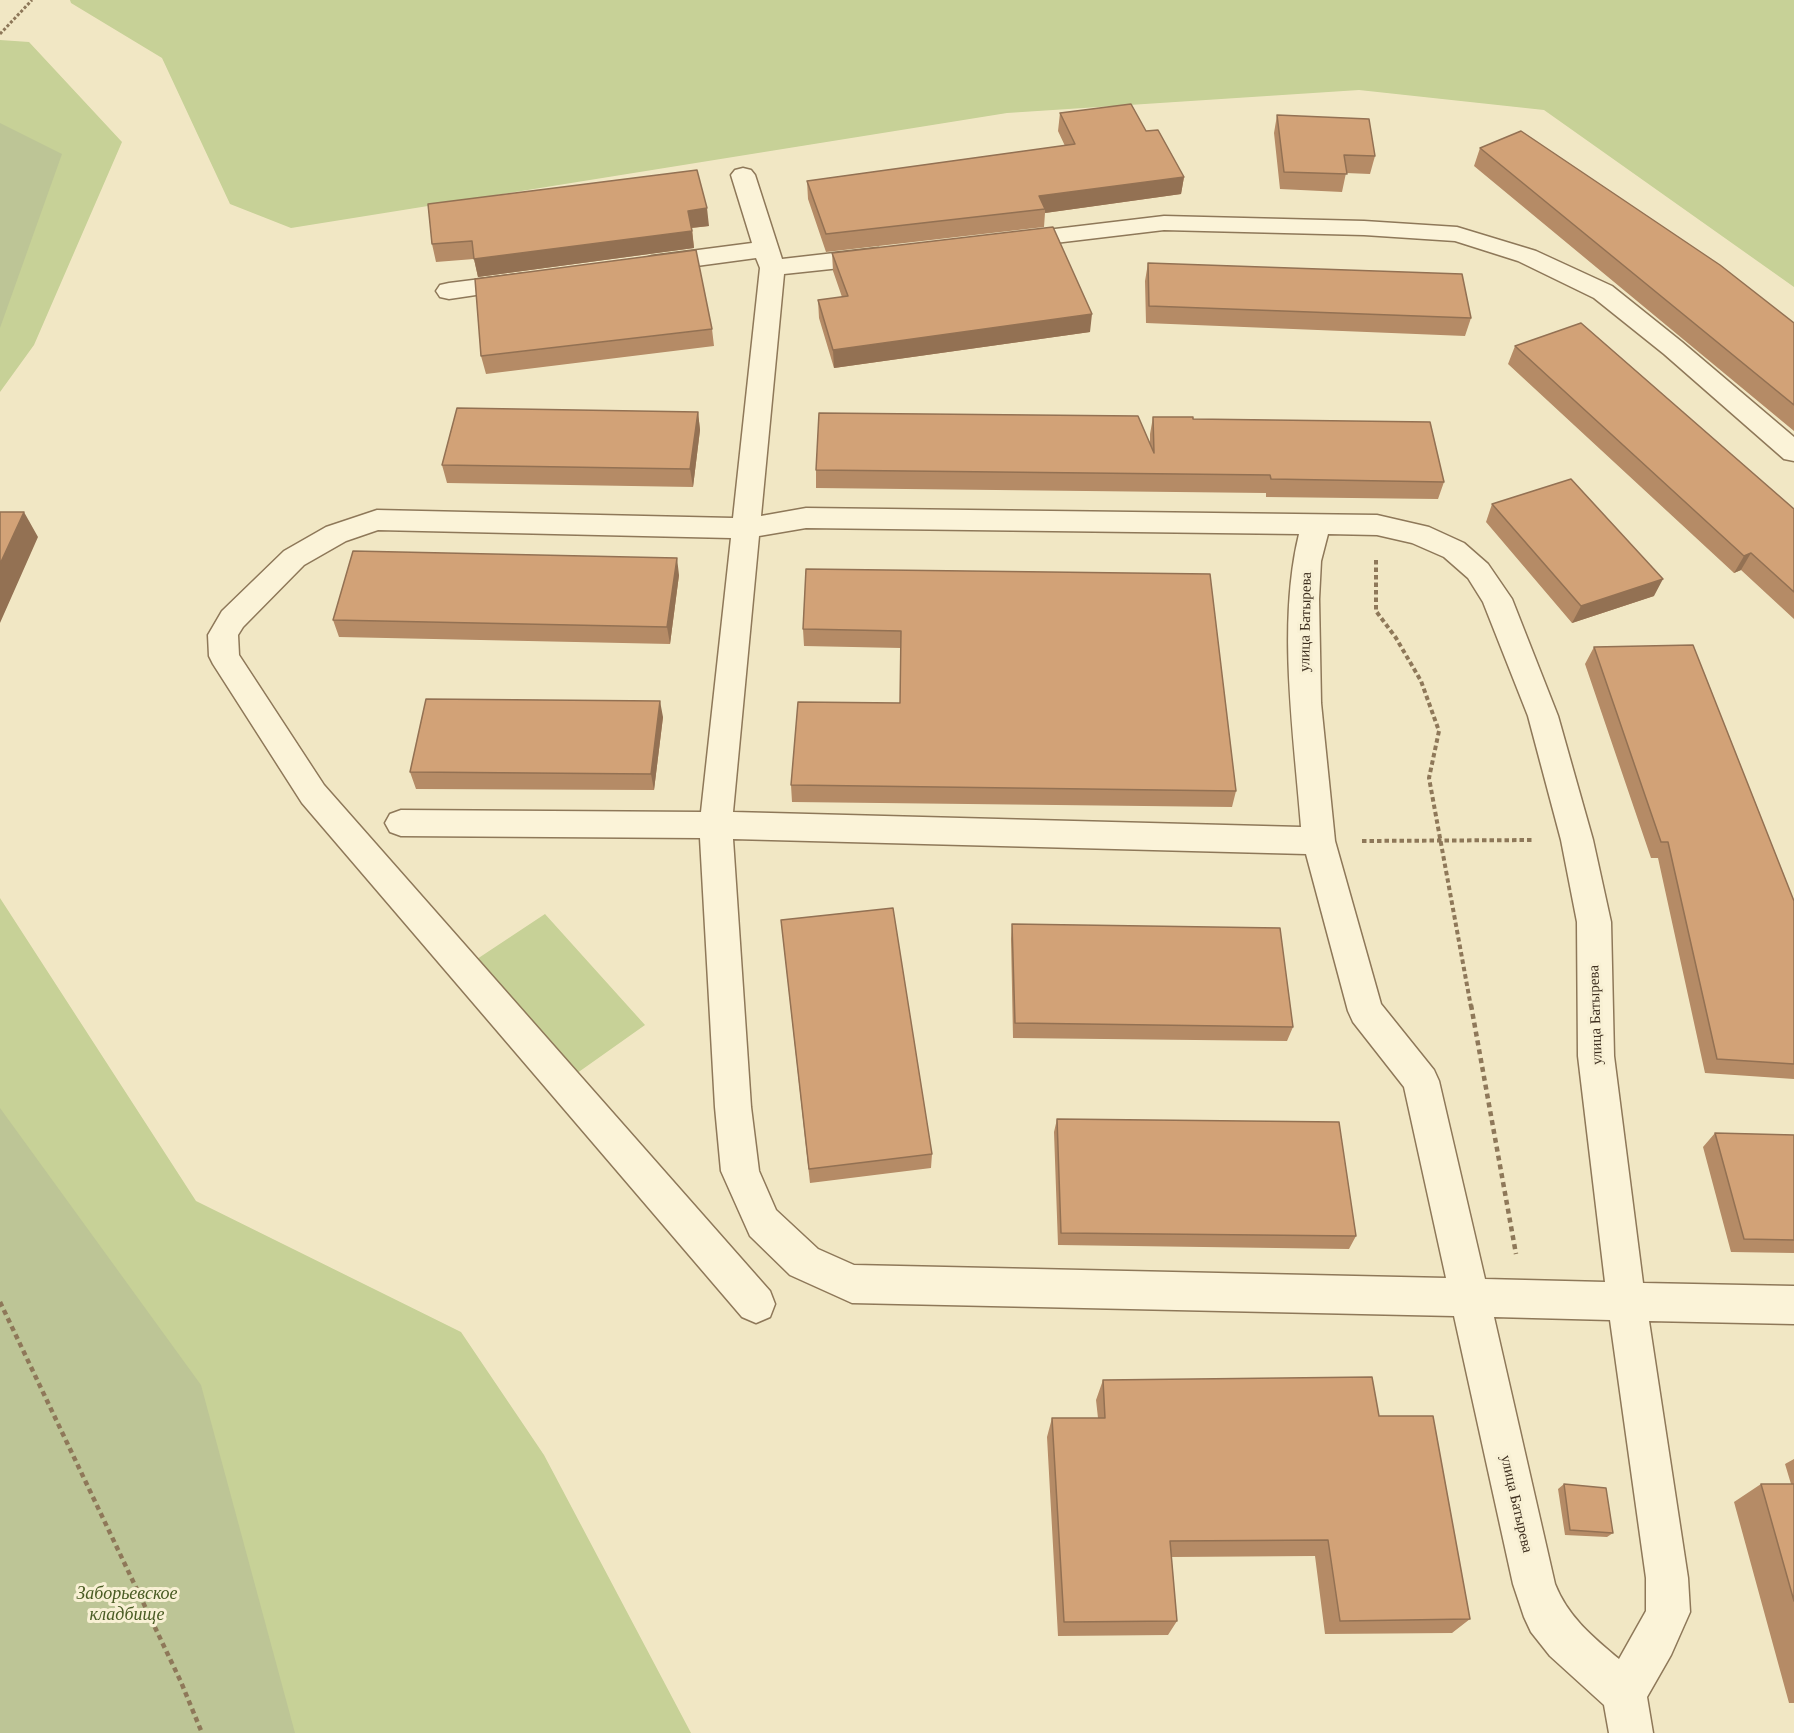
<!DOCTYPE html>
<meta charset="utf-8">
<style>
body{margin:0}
canvas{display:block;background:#f1e7c4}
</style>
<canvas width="1794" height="1733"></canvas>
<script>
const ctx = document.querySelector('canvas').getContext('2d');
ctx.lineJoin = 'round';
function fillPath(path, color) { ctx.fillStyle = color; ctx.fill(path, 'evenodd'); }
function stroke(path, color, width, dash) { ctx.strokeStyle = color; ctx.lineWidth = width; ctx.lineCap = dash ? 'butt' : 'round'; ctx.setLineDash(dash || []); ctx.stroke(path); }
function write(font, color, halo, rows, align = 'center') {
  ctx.font = font + ' "Times New Roman",serif'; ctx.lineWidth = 6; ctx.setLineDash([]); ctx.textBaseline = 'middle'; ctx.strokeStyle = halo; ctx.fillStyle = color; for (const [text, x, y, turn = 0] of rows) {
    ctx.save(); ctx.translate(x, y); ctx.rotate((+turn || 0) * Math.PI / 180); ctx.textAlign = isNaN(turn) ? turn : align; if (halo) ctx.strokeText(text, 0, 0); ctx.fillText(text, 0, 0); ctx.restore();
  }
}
const green = new Path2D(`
 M 70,0 L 1794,0 L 1794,287 L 1544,110 L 1359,90 L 1007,113 L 291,228 L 230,204 L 162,58 L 71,3 Z
 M 0,40 L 29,42 L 122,142 L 34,345 L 0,392 Z
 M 0,898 L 196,1201 L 461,1332 L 544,1455 L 691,1733 L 0,1733 Z
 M 545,914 L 645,1025 L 573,1076 L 474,961 Z`);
const cemetery = new Path2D(`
 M 0,123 L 62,154 L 0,328 Z
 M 0,1108 L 201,1385 L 295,1733 L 0,1733 Z`);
const pathFar2 = new Path2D(`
 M 0,34 L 32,0`);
const pathFar1 = new Path2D(`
 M 1376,560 L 1376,611 L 1396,638 L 1421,681 L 1439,731 L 1429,778 L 1471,1007
 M 1362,841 L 1534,840`);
const path = new Path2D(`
 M 1471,1005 L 1516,1254
 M 0,1302 L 181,1682 L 202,1733`);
const minor = new Path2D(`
 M 743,168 L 751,170 L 755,175 L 782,259 L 878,248 L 887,251 L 890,256 L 887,261 L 878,264 L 784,274 L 761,516 L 806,508 L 1377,515 L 1429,527 L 1464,543 L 1488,564 L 1512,599 L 1558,716 L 1593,840 L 1611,922 L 1614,1056 L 1643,1283 L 1794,1286 L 1794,1324 L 1649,1321 L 1688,1578 L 1690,1612 L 1671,1655 L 1647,1697 L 1653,1733 L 1609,1733 L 1604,1705 L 1550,1656 L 1531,1632 L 1524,1617 L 1513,1584 L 1454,1316 L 852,1303 L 790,1275 L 750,1236 L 721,1171 L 715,1107 L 700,838 L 401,836 L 390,832 L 385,823 L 390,814 L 401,810 L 701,812 L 731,538 L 378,530 L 346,541 L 304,565 L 243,627 L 238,635 L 239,655 L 324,785 L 770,1291 L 775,1304 L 770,1317 L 756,1323 L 742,1317 L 302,803 L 213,664 L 209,656 L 208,635 L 222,611 L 284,551 L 326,527 L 377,510 L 733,518 L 760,268 L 756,258 L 652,272 L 643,269 L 640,264 L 643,259 L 652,256 L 752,243 L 731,175 L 735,170 ZM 806,528 L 1299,534 C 1277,623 1294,736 1301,827 L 733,812 L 759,536 ZM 1328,534 L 1377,535 L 1412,543 L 1444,557 L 1468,578 L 1483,602 L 1528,716 L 1561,840 L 1577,922 L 1578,1056 L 1605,1282 L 1485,1279 L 1439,1081 L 1434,1070 L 1381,1004 L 1335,841 L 1321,703 L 1319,599 L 1321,561 ZM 733,839 L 1306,854 L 1348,1011 L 1353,1022 L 1404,1087 L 1446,1278 L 854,1265 L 818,1249 L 776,1210 L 759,1171 L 751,1107 ZM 1494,1317 L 1610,1320 L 1646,1578 L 1646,1611 L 1619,1659 C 1593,1637 1568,1617 1555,1584 Z
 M 1164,216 L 1364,221 L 1457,227 L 1536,251 L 1612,286 L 1682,342 L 1794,437 L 1794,461 L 1784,459 L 1664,354 L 1594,298 L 1518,261 L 1455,241 L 1364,235 L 1164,230 L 1013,248 L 1004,246 L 1001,241 L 1004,236 L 1013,234 Z
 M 521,274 L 530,277 L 533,282 L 530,287 L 449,299 L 440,297 L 436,291 L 440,285 L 449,283 Z`);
const wall = new Path2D(`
 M 1060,113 L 1146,131 L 1184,177 L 1181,194 L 1045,213 L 1044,227 L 826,252 L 808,199 L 807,181 L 1065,146 L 1058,131 Z
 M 1277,115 L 1375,156 L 1370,174 L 1346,173 L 1342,192 L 1280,189 L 1274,133 Z
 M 1480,148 L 1794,323 L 1794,431 L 1474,166 Z
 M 428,204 L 709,226 L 692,228 L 694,248 L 478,277 L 474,259 L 436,262 L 432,244 Z
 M 832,253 L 1090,332 L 834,368 L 819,318 L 818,300 L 842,297 L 833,271 Z
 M 1148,263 L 1471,318 L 1465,336 L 1146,323 L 1145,281 Z
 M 712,329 L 714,346 L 486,374 L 481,356 Z
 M 1515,346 L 1794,509 L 1794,619 L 1741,570 L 1734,573 L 1508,364 Z
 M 698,412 L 700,430 L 693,487 L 447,483 L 442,465 Z
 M 1153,417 L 1193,419 L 1444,482 L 1438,499 L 1266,497 L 1266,493 L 816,488 L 816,470 L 1150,444 L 1150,434 Z
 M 1492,504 L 1654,596 L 1572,623 L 1486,522 Z
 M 806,569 L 1236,791 L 1232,807 L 792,802 L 791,785 L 900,703 L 901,648 L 804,646 L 803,629 Z
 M 679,575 L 670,644 L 339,637 L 333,620 Z
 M 1594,647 L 1794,901 L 1794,1079 L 1705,1073 L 1658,858 L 1651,858 L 1585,664 Z
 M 663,717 L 654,790 L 416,789 L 410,772 Z
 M 781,920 L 932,1154 L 931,1168 L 810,1183 Z
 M 1012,924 L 1293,1027 L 1287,1041 L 1013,1038 L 1011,939 Z
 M 1057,1119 L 1356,1236 L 1349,1249 L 1058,1245 L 1054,1132 Z
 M 1715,1133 L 1794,1135 L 1794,1253 L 1731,1252 L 1703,1147 Z
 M 1103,1380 L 1379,1416 L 1470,1619 L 1452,1633 L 1325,1634 L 1315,1556 L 1171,1557 L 1177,1621 L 1168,1635 L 1058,1636 L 1047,1437 L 1052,1418 L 1098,1418 L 1096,1400 Z
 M 1794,1459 L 1794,1703 L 1789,1703 L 1734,1502 L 1761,1484 L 1791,1484 L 1785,1464 Z
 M 1564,1484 L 1613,1533 L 1607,1537 L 1565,1535 L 1558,1489 Z`);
const shadedWall = new Path2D(`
 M 1184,177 L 1181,194 L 1045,213 L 1045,209 L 1039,196 Z
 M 707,208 L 709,226 L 690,228 L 688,211 Z
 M 692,231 L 694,248 L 478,277 L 474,259 Z
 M 1092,314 L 1090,332 L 834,368 L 833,350 Z
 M 698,412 L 700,430 L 693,487 L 690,469 Z
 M 24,512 L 38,537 L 0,623 L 0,564 Z
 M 1751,553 L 1741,570 L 1734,573 L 1744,556 Z
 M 677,558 L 679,575 L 670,644 L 667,627 Z
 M 1663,579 L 1654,596 L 1572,623 L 1581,606 Z
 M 660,701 L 663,717 L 654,790 L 651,774 Z`);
const building = new Path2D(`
 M 1131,104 L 1146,131 L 1158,130 L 1184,177 L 1039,196 L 1045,209 L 826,234 L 807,181 L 1075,144 L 1060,113 Z
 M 1277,115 L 1369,119 L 1375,156 L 1344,155 L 1347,174 L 1284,172 Z
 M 1521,131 L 1720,265 L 1794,323 L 1794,405 L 1480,148 Z
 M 697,170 L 707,208 L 688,211 L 692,231 L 474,259 L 472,241 L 432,244 L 428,204 Z
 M 1053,227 L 1092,314 L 833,350 L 818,300 L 848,296 L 832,253 Z
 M 696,250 L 712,329 L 481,356 L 475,279 Z
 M 1148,263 L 1462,274 L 1471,318 L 1149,306 Z
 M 1581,323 L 1794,509 L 1794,592 L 1751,553 L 1744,556 L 1515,346 Z
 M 457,408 L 698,412 L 690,469 L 442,465 Z
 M 819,413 L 1138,416 L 1154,453 L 1153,417 L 1193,417 L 1193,419 L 1430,422 L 1444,482 L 1271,479 L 1270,475 L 816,470 Z
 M 1571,479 L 1663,579 L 1581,606 L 1492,504 Z
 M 0,512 L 24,512 L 0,564 Z
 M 353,551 L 677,558 L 667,627 L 333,620 Z
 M 806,569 L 1210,574 L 1236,791 L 791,785 L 798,702 L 900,703 L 901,631 L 803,629 Z
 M 1693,645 L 1794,901 L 1794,1064 L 1717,1059 L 1668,842 L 1661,842 L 1594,647 Z
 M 426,699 L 660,701 L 651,774 L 410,772 Z
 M 893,908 L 932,1154 L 809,1169 L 781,920 Z
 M 1012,924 L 1280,928 L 1293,1027 L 1015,1023 Z
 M 1057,1119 L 1339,1122 L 1356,1236 L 1061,1233 Z
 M 1715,1133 L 1794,1135 L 1794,1240 L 1744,1239 Z
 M 1372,1377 L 1379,1416 L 1433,1416 L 1470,1619 L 1340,1621 L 1328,1540 L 1170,1541 L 1177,1621 L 1064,1622 L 1052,1418 L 1105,1418 L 1103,1380 Z
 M 1564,1484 L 1606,1488 L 1613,1533 L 1570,1530 Z
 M 1761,1484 L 1794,1484 L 1794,1601 Z`);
const streetNames = [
 ["улица Батырева",1306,622,-89],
 ["улица Батырева",1596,1015,-92],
 ["улица Батырева",1516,1504,77]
];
const nearParknames = [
 ["Заборьевское",127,1594],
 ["кладбище",127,1615]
];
fillPath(green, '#c7d197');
fillPath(cemetery, '#bdc596');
stroke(minor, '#8e7859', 3);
stroke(pathFar2, '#8e7859', 3, [3, 2]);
stroke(pathFar1, '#8e7859', 4, [4.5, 3]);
stroke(path, '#8e7859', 4.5, [5, 4]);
fillPath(minor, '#fbf3d8');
fillPath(wall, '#b58b66');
fillPath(shadedWall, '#937153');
fillPath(building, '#d2a277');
stroke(building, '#937153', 1.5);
write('15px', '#3d2e1e', '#f8f0d4', streetNames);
write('italic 18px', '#495b23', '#f8f0d4', nearParknames);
</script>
